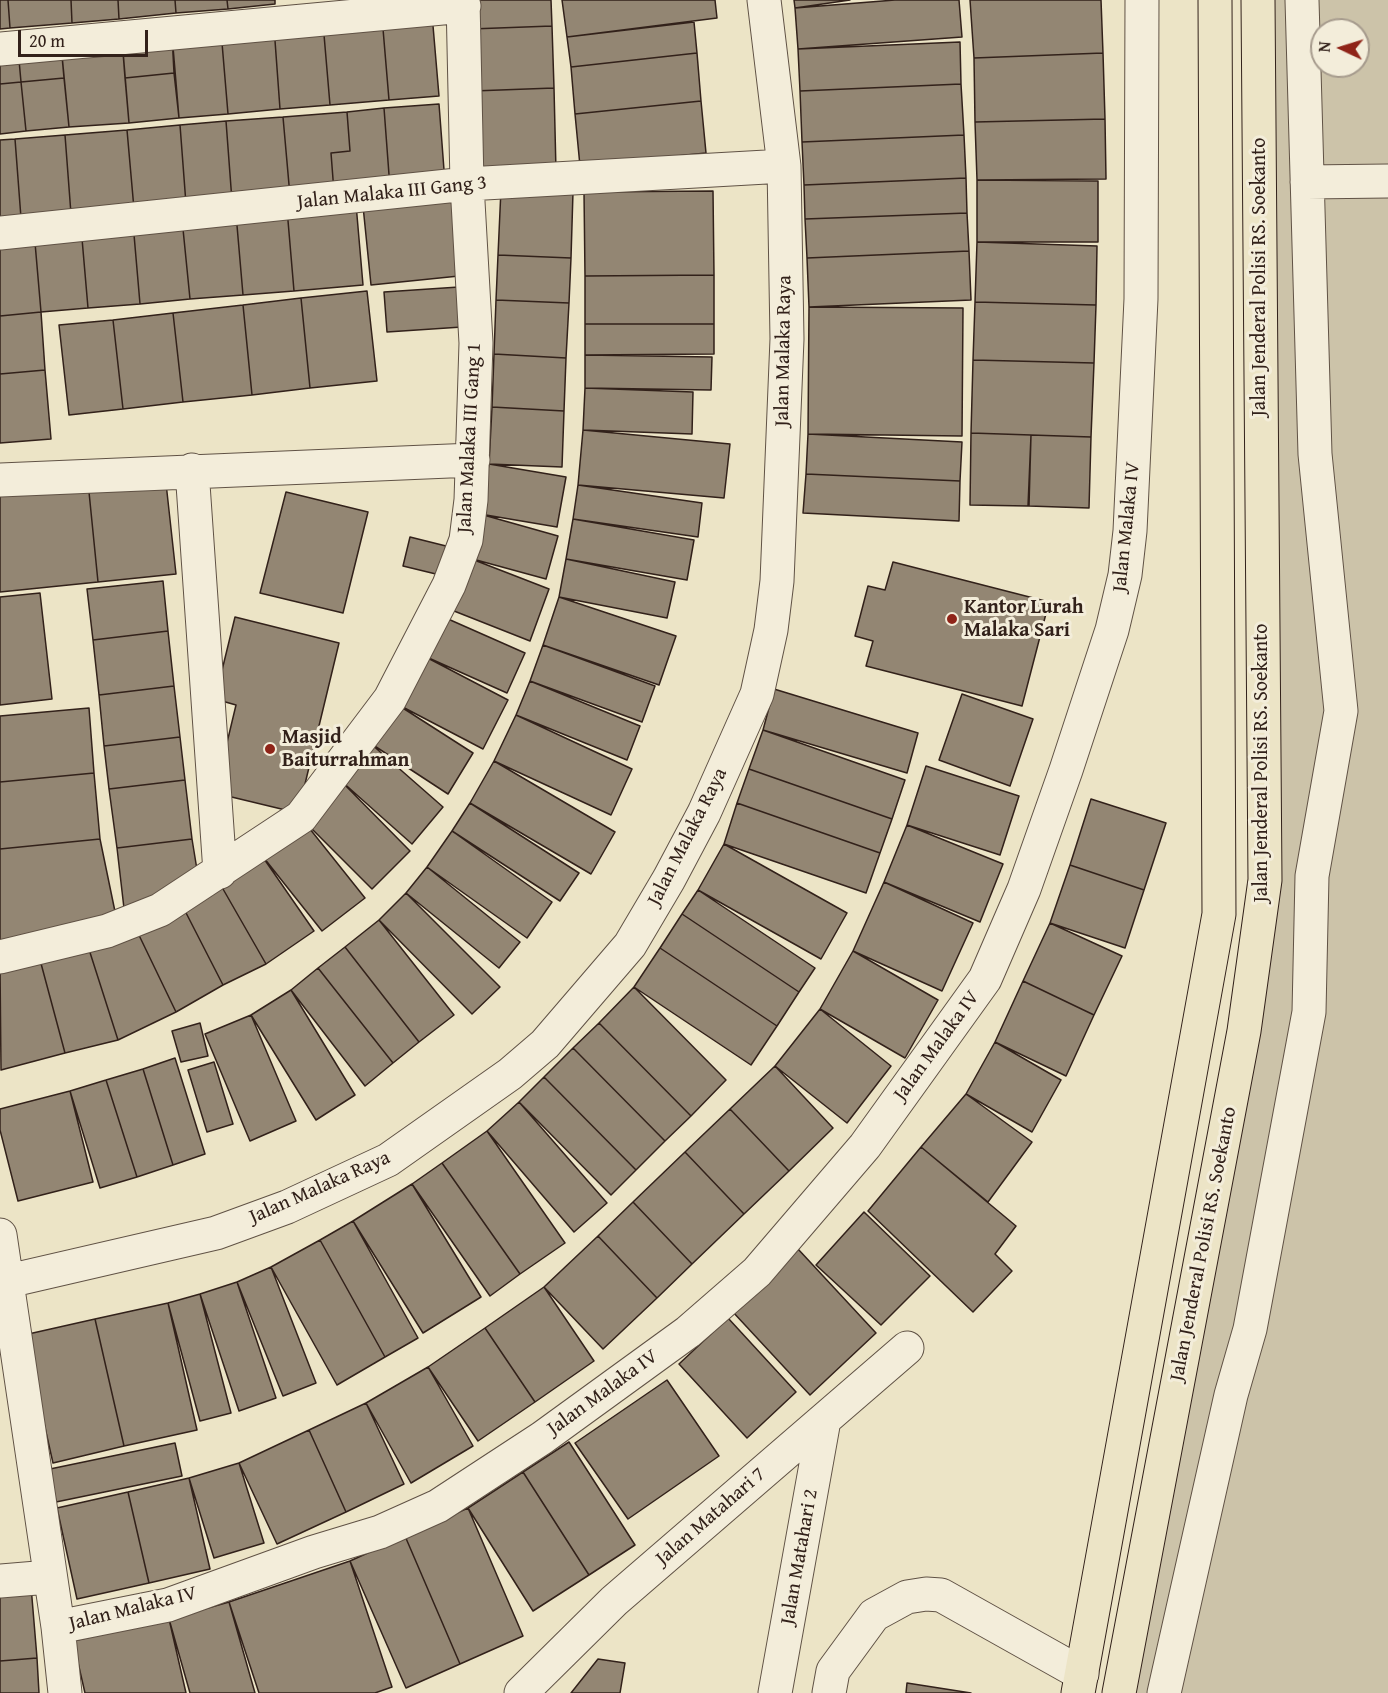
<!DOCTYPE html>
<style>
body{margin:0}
#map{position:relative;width:1388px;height:1693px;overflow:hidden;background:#ece4c6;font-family:"Gentium Book Plus",serif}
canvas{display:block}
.north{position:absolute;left:1310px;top:18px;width:60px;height:60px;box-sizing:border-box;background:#f3edda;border:2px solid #a69b8d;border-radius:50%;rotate:274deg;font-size:16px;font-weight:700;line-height:24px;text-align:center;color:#32211a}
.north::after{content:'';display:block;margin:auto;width:21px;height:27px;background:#8f2418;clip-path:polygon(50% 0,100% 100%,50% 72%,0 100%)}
.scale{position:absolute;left:18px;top:30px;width:130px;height:27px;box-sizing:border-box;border:3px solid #32211a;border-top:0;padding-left:8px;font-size:18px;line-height:21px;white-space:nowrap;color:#32211a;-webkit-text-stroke:4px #f3edda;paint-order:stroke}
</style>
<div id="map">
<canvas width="1388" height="1693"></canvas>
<div class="north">N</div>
<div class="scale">20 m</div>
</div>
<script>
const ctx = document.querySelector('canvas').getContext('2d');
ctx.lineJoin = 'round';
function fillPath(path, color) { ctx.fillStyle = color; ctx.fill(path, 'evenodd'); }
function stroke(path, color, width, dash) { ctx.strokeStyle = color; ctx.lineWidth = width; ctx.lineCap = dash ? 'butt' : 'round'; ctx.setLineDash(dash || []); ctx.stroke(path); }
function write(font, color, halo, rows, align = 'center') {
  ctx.font = font + ' "Gentium Book Plus",serif'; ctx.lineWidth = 6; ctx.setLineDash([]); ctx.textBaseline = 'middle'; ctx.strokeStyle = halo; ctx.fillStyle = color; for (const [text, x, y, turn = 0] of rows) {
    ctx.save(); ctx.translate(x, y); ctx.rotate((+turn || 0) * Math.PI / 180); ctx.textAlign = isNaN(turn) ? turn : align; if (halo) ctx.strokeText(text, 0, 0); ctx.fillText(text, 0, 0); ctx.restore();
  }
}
const green = new Path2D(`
 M 1258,0 L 1388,0 L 1388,1693 L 1119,1693 L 1252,982 ZM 1322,30 L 1358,30 L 1358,66 L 1322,66 Z`);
const building = new Path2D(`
 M 0,0 L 8,0 L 10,28 L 0,29 Z
 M 8,0 L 71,0 L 72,23 L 10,28 Z
 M 71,0 L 118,0 L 119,19 L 72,23 Z
 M 118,0 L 175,0 L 176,13 L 119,19 Z
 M 175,0 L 227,0 L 228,9 L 176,13 Z
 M 227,0 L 275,0 L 275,4 L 228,9 Z
 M 470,0 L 551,0 L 552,26 L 471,29 Z
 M 562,0 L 715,0 L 717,18 L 567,37 Z
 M 794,0 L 850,0 L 795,8 Z
 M 895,0 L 959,0 L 962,37 L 798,49 L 795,8 Z
 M 970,0 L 1101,0 L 1103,53 L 974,58 Z
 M 432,14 L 439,96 L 389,100 L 382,17 Z
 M 382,17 L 389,100 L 330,105 L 323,23 Z
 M 694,22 L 697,53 L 571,67 L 567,37 Z
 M 323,23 L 330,105 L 280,109 L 274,27 Z
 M 552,26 L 554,88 L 473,91 L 471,29 Z
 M 274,27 L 280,109 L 228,114 L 221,31 Z
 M 221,31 L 228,114 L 179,118 L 172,35 Z
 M 172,35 L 174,73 L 125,78 L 122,39 Z
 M 122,39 L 129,123 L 69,127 L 61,45 Z
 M 960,42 L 961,84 L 800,91 L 798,49 Z
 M 61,45 L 64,78 L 21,82 L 18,49 Z
 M 18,49 L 21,82 L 0,84 L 0,50 Z
 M 697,53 L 701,101 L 575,114 L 571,67 Z
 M 1103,53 L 1105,119 L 975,122 L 974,58 Z
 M 174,73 L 179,118 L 129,123 L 125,78 Z
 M 64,78 L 69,127 L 26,131 L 21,82 Z
 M 21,82 L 26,131 L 0,134 L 0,84 Z
 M 961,84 L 964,135 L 802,142 L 800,91 Z
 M 554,88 L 556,171 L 475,174 L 473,91 Z
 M 701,101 L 706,153 L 580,166 L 575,114 Z
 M 439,104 L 445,183 L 390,188 L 384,108 Z
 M 384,108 L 390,188 L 334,192 L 331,153 L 350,151 L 347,112 Z
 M 347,112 L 350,151 L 331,153 L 334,192 L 290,196 L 283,117 Z
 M 283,117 L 290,196 L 232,201 L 226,121 Z
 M 1105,119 L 1106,179 L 977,180 L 975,122 Z
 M 226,121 L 232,201 L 186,204 L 180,125 Z
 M 180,125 L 186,204 L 134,209 L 127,130 Z
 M 127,130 L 134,209 L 71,214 L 65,135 Z
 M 65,135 L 71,214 L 21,218 L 15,139 Z
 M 964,135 L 966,178 L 804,185 L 802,142 Z
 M 15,139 L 21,218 L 0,220 L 0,140 Z
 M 966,178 L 967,213 L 805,219 L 804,185 Z
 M 977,180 L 1098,181 L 1098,242 L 977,242 Z
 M 501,189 L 573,192 L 571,258 L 498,255 Z
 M 713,191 L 714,275 L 585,276 L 584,192 Z
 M 451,197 L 459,276 L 371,285 L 363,206 Z
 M 356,204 L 363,285 L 294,291 L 287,209 Z
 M 287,209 L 294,291 L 243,295 L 236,214 Z
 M 967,213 L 969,251 L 807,258 L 805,219 Z
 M 236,214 L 243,295 L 190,299 L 182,219 Z
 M 182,219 L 190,299 L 140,304 L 133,223 Z
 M 133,223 L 140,304 L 88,308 L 81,227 Z
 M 81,227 L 88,308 L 41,312 L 34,231 Z
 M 34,231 L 41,312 L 0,316 L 0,234 Z
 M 977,242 L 1097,246 L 1096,305 L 975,302 Z
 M 969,251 L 971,300 L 809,307 L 807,258 Z
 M 498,255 L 571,258 L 569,303 L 496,300 Z
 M 714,275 L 714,324 L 585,324 L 585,276 Z
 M 459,287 L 462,327 L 387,332 L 384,292 Z
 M 367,291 L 377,381 L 310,388 L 301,298 Z
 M 301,298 L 310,388 L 252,395 L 243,305 Z
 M 496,300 L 569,303 L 566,358 L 494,354 Z
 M 975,302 L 1096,305 L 1094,363 L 973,360 Z
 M 243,305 L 252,395 L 183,402 L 173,313 Z
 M 809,307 L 963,308 L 962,436 L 808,434 Z
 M 41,312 L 45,370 L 0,374 L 0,316 Z
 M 173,313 L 183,402 L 123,409 L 113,320 Z
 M 113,320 L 123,409 L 69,415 L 59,325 Z
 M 585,324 L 714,324 L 714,354 L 585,355 Z
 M 494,354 L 566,358 L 564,411 L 492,407 Z
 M 585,355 L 712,357 L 711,390 L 585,388 Z
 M 973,360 L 1094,363 L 1091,437 L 971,433 Z
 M 45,370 L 51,439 L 0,443 L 0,374 Z
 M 585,388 L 693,392 L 692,434 L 583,430 Z
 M 492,407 L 564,411 L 562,467 L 489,464 Z
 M 583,430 L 730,444 L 724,498 L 578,485 Z
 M 971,433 L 1031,435 L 1028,506 L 970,505 Z
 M 808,434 L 962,442 L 960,481 L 806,474 Z
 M 1031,435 L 1091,437 L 1089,508 L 1029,506 Z
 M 489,464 L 566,477 L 557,527 L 480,514 Z
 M 165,474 L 176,574 L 98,582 L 88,482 Z
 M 806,474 L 960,481 L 959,521 L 803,513 Z
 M 88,482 L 98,582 L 0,592 L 0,491 Z
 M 578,485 L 702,503 L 698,537 L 573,519 Z
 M 286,492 L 368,512 L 343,613 L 260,593 Z
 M 480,514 L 558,536 L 546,579 L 469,558 Z
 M 573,519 L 694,540 L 687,580 L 566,559 Z
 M 410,537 L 446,546 L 440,575 L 403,566 Z
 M 469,558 L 549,589 L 530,641 L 449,609 Z
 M 566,559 L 675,582 L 667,618 L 559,597 Z
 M 893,562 L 1049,602 L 1022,706 L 866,666 L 873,641 L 855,636 L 868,586 L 885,590 Z
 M 163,581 L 168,631 L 93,640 L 87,589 Z
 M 40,593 L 52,699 L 0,705 L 0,597 Z
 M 559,597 L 676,636 L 659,685 L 543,645 Z
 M 439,615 L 525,653 L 507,693 L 422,655 Z
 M 235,617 L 339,643 L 298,813 L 215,793 L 236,705 L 215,699 Z
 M 168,631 L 174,686 L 99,695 L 93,640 Z
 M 543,645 L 655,686 L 642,722 L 530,681 Z
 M 422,655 L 508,700 L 483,749 L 395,703 Z
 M 530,681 L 640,726 L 627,760 L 516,715 Z
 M 174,686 L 180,737 L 104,746 L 99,695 Z
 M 774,689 L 918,733 L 907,773 L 763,730 Z
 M 962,694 L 1033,719 L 1010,786 L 939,760 Z
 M 395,703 L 473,753 L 448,794 L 370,743 Z
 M 89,708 L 94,773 L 0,782 L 0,716 Z
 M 516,715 L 632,769 L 611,815 L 494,761 Z
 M 763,730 L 905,780 L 892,819 L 749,769 Z
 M 180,737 L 185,780 L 109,789 L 104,746 Z
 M 370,743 L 443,807 L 412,844 L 339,779 Z
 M 494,761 L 615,832 L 591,874 L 470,803 Z
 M 926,766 L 1019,796 L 1000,855 L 907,825 Z
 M 749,769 L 892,819 L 880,853 L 737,803 Z
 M 94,773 L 100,839 L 0,849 L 0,782 Z
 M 339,779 L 410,851 L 372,889 L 302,819 Z
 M 185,780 L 192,839 L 117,848 L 109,789 Z
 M 1091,799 L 1166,823 L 1144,890 L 1070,865 Z
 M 470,803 L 579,873 L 560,901 L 452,831 Z
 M 737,803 L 880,853 L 866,893 L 724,844 Z
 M 302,819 L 365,898 L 322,931 L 260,853 Z
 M 907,825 L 1003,864 L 980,922 L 884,882 Z
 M 452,831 L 552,902 L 527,938 L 427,867 Z
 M 100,839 L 118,926 L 0,952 L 0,849 Z
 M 192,839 L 199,882 L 125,917 L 117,848 Z
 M 724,844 L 847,913 L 821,959 L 698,890 Z
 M 260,853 L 314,931 L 266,964 L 219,882 Z
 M 1070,865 L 1144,890 L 1125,948 L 1050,923 Z
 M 427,867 L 520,942 L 499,968 L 406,893 Z
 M 219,882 L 266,964 L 223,985 L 182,905 Z
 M 884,882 L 973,923 L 942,991 L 853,951 Z
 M 698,890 L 815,968 L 799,992 L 682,914 Z
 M 406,893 L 500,987 L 472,1014 L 379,920 Z
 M 182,905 L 223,985 L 176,1012 L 136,929 Z
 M 682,914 L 799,992 L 777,1026 L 660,948 Z
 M 379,920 L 454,1015 L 419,1042 L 345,947 Z
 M 1050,923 L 1122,956 L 1094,1015 L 1023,981 Z
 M 136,929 L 176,1012 L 118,1040 L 86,940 Z
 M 86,940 L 118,1040 L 65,1053 L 39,956 Z
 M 345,947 L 419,1042 L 393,1063 L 318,968 Z
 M 660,948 L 777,1026 L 751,1065 L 634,987 Z
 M 853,951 L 938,1000 L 905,1058 L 820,1009 Z
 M 39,956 L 65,1053 L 1,1070 L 0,966 Z
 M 318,968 L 393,1063 L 365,1086 L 291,990 Z
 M 1023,981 L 1094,1015 L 1066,1076 L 995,1042 Z
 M 634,987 L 726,1080 L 691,1116 L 599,1023 Z
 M 291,990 L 355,1095 L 316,1120 L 251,1015 Z
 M 820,1009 L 891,1066 L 847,1123 L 775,1066 Z
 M 251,1015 L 296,1121 L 250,1141 L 205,1034 Z
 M 200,1023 L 208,1056 L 181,1062 L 172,1031 Z
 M 599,1023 L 691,1116 L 665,1141 L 573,1048 Z
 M 995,1042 L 1061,1080 L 1032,1132 L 966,1094 Z
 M 573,1048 L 665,1141 L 636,1170 L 544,1077 Z
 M 175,1058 L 205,1154 L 173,1165 L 143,1069 Z
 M 214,1062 L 233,1124 L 207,1132 L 188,1070 Z
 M 775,1066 L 833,1128 L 789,1171 L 730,1109 Z
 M 143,1069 L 173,1165 L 137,1177 L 106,1080 Z
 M 544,1077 L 636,1170 L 611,1195 L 519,1102 Z
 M 106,1080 L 137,1177 L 100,1188 L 70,1091 Z
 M 70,1091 L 93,1182 L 18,1201 L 0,1130 L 0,1109 Z
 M 966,1094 L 1032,1142 L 988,1202 L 921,1147 Z
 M 519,1102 L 607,1203 L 574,1232 L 487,1131 Z
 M 730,1109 L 789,1171 L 744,1214 L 685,1152 Z
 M 487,1131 L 565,1243 L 520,1274 L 442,1163 Z
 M 921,1147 L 1016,1226 L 995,1254 L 1012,1271 L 973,1312 L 868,1211 Z
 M 685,1152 L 744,1214 L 692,1264 L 633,1202 Z
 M 442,1163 L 520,1274 L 490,1296 L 412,1184 Z
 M 412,1184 L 481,1297 L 423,1333 L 353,1221 Z
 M 633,1202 L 692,1264 L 657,1298 L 598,1236 Z
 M 864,1212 L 930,1276 L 881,1325 L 816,1265 Z
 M 353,1221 L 418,1338 L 385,1357 L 320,1240 Z
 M 598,1236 L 657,1298 L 603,1349 L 544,1287 Z
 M 320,1240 L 385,1357 L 337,1385 L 271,1267 Z
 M 798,1249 L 876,1333 L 810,1395 L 732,1311 Z
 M 271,1267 L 316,1383 L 283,1396 L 237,1282 Z
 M 237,1282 L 276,1398 L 239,1411 L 200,1294 Z
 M 544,1287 L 594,1361 L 535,1402 L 485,1328 Z
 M 200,1294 L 231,1413 L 200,1421 L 168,1303 Z
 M 168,1303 L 197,1430 L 124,1446 L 95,1319 Z
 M 728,1318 L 796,1392 L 747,1438 L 679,1364 Z
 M 95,1319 L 124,1446 L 53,1463 L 24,1335 Z
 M 485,1328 L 535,1402 L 478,1441 L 428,1367 Z
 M 428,1367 L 473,1446 L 411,1483 L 366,1403 Z
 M 667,1380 L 719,1456 L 628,1519 L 575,1443 Z
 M 366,1403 L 404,1484 L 346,1512 L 309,1430 Z
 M 309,1430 L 346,1512 L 277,1544 L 239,1463 Z
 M 569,1442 L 635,1545 L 589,1575 L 523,1472 Z
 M 175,1443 L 182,1476 L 56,1502 L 50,1469 Z
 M 239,1463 L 264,1543 L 214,1558 L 189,1478 Z
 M 523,1472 L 589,1575 L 533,1611 L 468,1508 Z
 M 189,1478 L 210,1569 L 149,1583 L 128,1492 Z
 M 128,1492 L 149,1583 L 77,1599 L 57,1508 Z
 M 468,1508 L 523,1636 L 460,1664 L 405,1536 Z
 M 405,1536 L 460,1664 L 406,1688 L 350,1561 Z
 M 350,1561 L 392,1687 L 375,1693 L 259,1693 L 229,1602 Z
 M 31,1586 L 37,1658 L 0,1661 L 0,1589 Z
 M 229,1602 L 255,1693 L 190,1693 L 169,1619 Z
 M 169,1619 L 186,1693 L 85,1693 L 73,1641 Z
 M 37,1658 L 39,1693 L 0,1693 L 0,1661 Z
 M 598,1659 L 625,1663 L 620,1693 L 571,1693 Z
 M 907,1683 L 971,1693 L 906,1693 Z`);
const minor = new Path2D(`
 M 0,49 L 464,6
 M 1307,182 L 1388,181
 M 0,233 L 467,184 L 784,166
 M 192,470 L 220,872
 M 0,480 L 473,460
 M 0,957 L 107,931 L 160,910 L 301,817 L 390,699 L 449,585 L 466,540 L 471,500 L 476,343 L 467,184 L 463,0
 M 0,1235 L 58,1627
 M 0,1283 L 216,1233 L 287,1207 L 388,1160 L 510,1074 L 545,1044 L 630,945 L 669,879 L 704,813 L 757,694 L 771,630 L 777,581 L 787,339 L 784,166 L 764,0
 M 0,1581 L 49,1577
 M 65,1693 L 58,1627 L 168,1605 L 314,1552 L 380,1532 L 438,1506 L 542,1438 L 688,1332 L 757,1272 L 865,1146 L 985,979 L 1024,889 L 1066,770 L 1112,630 L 1125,575 L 1130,531 L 1141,299 L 1142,0
 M 521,1693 L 614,1601 L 907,1348
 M 775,1693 L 824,1420
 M 829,1693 L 833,1671 L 874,1615 L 907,1597 L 926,1594 L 941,1595 L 1082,1674
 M 1164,1693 L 1231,1395 L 1250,1329 L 1309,1012 L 1312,876 L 1341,711 L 1315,454 L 1302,0`);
const major = new Path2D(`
 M 1078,1693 L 1219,914 L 1215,0
 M 1119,1693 L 1244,1031 L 1265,880 L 1258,0`);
const markers = [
 [952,619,6,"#8f2418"],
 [270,749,6,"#8f2418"]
];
const streetNames = [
 ["Jalan Malaka III Gang 3",392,193,-6],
 ["Jalan Jenderal Polisi RS. Soekanto",1260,277,-90],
 ["Jalan Malaka Raya",784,351,-89],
 ["Jalan Malaka III Gang 1",470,438,-87],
 ["Jalan Malaka IV",1127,527,-84],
 ["Jalan Jenderal Polisi RS. Soekanto",1262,763,-90],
 ["Jalan Malaka Raya",688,837,-63],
 ["Jalan Malaka IV",937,1046,-54],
 ["Jalan Malaka Raya",320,1188,-24],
 ["Jalan Jenderal Polisi RS. Soekanto",1204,1244,-79],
 ["Jalan Malaka IV",603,1393,-36],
 ["Jalan Matahari 7",711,1517,-41],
 ["Jalan Matahari 2",800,1557,-80],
 ["Jalan Malaka IV",133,1609,-14]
];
const poiNames = [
 ["Kantor Lurah",964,608],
 ["Malaka Sari",964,631],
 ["Masjid",282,738],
 ["Baiturrahman",282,761]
];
fillPath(green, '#ccc3a9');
fillPath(building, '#938673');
stroke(building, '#32211a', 1.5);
stroke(minor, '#605245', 35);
stroke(major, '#32211a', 35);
stroke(minor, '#f3edda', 33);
stroke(major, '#ece4c6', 33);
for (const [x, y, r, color] of markers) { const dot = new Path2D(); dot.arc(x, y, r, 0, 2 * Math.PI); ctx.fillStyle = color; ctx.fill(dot); stroke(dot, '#f3edda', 2); }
write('20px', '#32211a', '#f3edda', streetNames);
write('bold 20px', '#32211a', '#f3edda', poiNames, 'left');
</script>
